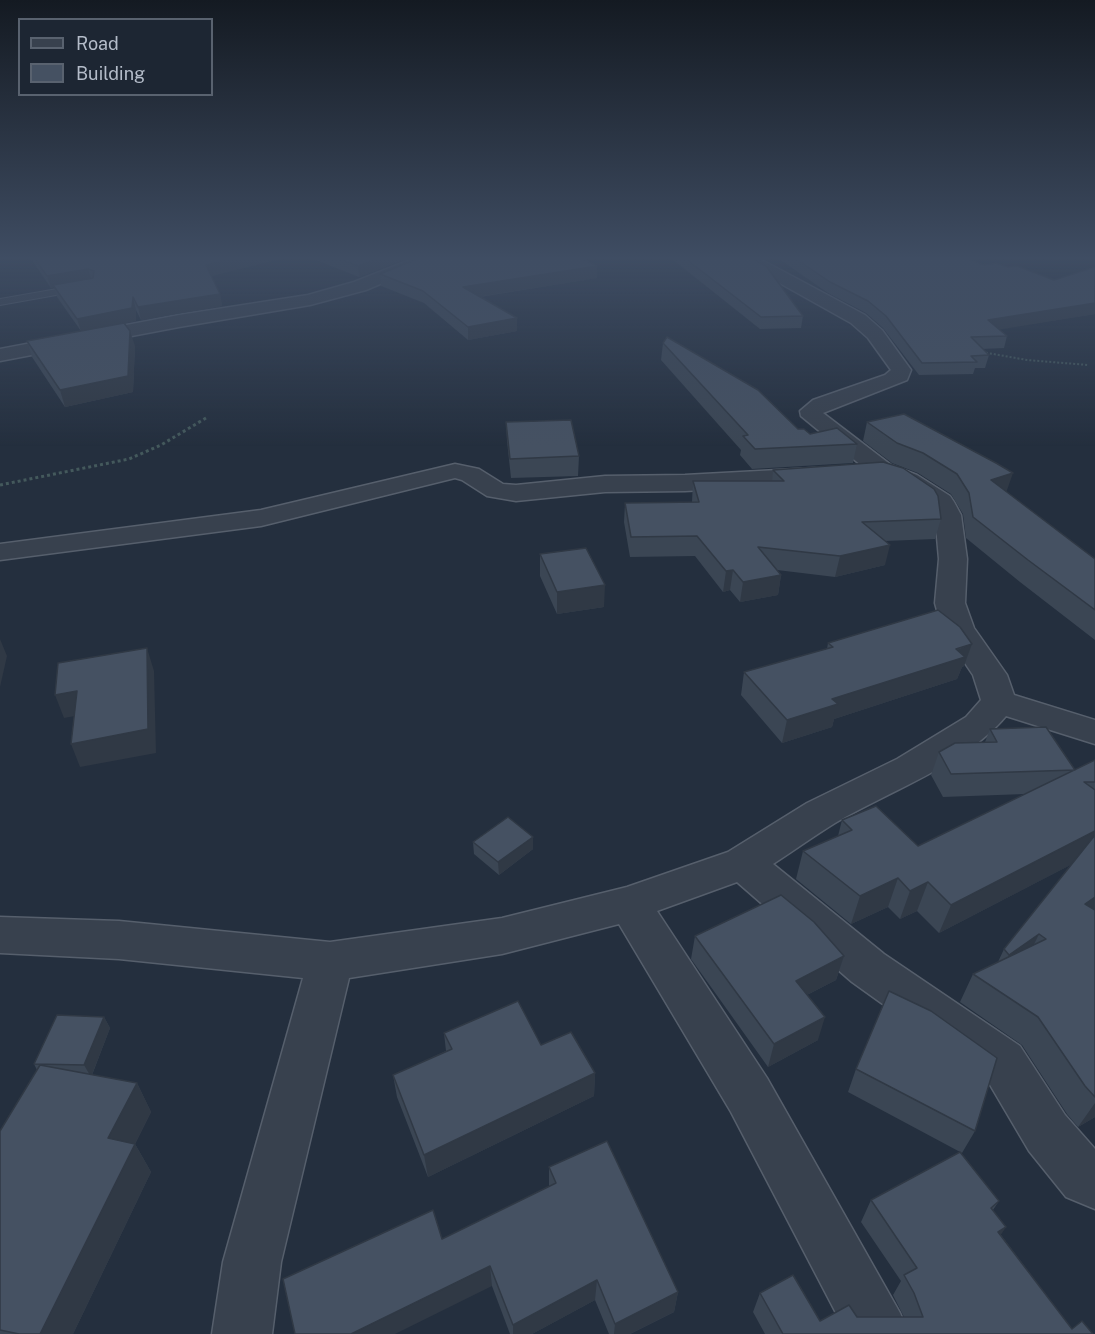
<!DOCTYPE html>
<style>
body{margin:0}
#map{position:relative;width:1095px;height:1334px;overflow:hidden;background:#242f3e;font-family:"Public Sans",sans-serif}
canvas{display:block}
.legend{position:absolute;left:18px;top:18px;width:195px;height:78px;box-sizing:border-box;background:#1d2633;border:2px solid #59626f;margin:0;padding:8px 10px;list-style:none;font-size:18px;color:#b4bcc9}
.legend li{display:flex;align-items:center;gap:12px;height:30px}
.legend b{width:30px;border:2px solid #59626f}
</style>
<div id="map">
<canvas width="1095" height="1334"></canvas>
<ul class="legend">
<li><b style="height:8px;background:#38414e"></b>Road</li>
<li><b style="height:16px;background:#455162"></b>Building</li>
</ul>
</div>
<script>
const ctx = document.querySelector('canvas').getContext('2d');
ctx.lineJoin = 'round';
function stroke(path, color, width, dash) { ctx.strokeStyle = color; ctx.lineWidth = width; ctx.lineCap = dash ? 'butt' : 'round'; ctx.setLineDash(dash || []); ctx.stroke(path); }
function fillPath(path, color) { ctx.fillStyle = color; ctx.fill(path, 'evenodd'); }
const pathFar1 = new Path2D(`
 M 982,352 L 1027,360 L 1088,365`);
const path = new Path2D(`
 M 0,485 L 129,459 L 161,445 L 206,418`);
const lane = new Path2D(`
 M 80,285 L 84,286 L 84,290 L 0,305 L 0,299 Z`);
const street = new Path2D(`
 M 412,259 L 434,259 L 432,262 L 366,290 L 310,305 L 179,327 L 0,361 L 0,349 L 179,315 L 308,295 L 354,282 Z
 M 740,259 L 760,259 L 865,315 L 882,330 L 911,370 L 907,380 L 823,413 L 891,465 L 917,475 L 950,496 L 954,502 L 961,515 L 967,559 L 965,603 L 974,628 L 1007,675 L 1014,695 L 1095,720 L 1095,744 L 1006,716 C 965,765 889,791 835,823 C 814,836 793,851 773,864 L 884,954 L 1020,1046 L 1065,1115 L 1095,1149 L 1095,1209 L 1066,1197 L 1029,1151 L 986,1078 L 852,982 L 737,882 L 657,911 L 767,1078 L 900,1313 L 909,1334 L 847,1334 L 731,1112 L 619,924 L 502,954 L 349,978 L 281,1262 L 272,1334 L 212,1334 L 223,1262 L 303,978 L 119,959 L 0,953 L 0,917 L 119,921 L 330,942 L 502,918 L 627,887 L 728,852 L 807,803 L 897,759 L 966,717 L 981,700 L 973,675 L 942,629 L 935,603 L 939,559 L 935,515 L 930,507 L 899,485 L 873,475 L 801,416 L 800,411 L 813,400 L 885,375 L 891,370 L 868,338 L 851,323 L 742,262 Z
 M 455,464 L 479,469 L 503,484 L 516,485 L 605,476 L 685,475 L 815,468 L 824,471 L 828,476 L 824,481 L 815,484 L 685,491 L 605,492 L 516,501 L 487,496 L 462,480 L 455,478 L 261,526 L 0,560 L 0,544 L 261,510 Z`);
const wall = new Path2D(`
 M 31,259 L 280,259 L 211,276 L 220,294 L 222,306 L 141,320 L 136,310 L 136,321 L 81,331 L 57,297 L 54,287 L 51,288 Z
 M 313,259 L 406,259 L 359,277 Z
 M 672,259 L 752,259 L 803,316 L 801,328 L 760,329 Z
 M 779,259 L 968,259 L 984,265 L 1008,267 L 1054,280 L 1095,267 L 1095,314 L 999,329 L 1007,336 L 1004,348 L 982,349 L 989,355 L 985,368 L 975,368 L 973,374 L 919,375 L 883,328 L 866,313 L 828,293 Z
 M 380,274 L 597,278 L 480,297 L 517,318 L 517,331 L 468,340 L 424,303 L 381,286 Z
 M 27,341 L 135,346 L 133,392 L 65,407 L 32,357 Z
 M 663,343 L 798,429 L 810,434 L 857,444 L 853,463 L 752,469 L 740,455 L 741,450 L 661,360 Z
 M 506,422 L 579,456 L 578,476 L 511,478 L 507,441 Z
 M 867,422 L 1006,492 L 1095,559 L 1095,640 L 1020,582 L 966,538 L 963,514 L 951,494 L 918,473 L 892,463 L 863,441 Z
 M 773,470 L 941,519 L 935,539 L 885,541 L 885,565 L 835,577 L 777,570 L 781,575 L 778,595 L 740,602 L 730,590 L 723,592 L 695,556 L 630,557 L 624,522 L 625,503 L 692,502 L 693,481 L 772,481 Z
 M 540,554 L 604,607 L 557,614 L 540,576 Z
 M 828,643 L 972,644 L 964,666 L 962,667 L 957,679 L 834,719 L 832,727 L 782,743 L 741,695 L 744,672 L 827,649 Z
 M 990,729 L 1075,770 L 1095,760 L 1095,1117 L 1078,1127 L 1067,1114 L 1022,1045 L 960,1002 L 973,974 L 998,962 L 1004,949 L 1072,864 L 939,933 L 917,911 L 900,919 L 888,907 L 851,924 L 796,879 L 803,851 L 838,836 L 842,820 L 918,846 L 1025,794 L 943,797 L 931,775 L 939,752 L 985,742 Z
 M 473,842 L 533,849 L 499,875 L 474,854 Z
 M 695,936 L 844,956 L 836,980 L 807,995 L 818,1040 L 768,1067 L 691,959 Z
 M 104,1017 L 110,1028 L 92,1075 L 137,1083 L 151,1112 L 135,1144 L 151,1172 L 73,1334 L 0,1334 L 0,1131 L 37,1070 L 34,1064 Z
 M 444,1033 L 541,1045 L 595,1073 L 594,1096 L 428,1177 L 397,1097 L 393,1075 L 446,1051 Z
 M 856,1069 L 975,1131 L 962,1153 L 848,1092 Z
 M 549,1167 L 678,1292 L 674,1312 L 630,1334 L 609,1334 L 595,1300 L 532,1334 L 510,1334 L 492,1286 L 442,1239 L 549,1187 Z
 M 871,1200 L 999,1201 L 993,1210 L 1001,1235 L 1072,1329 L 1093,1334 L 765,1334 L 753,1312 L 760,1293 L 820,1321 L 857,1317 L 904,1317 L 893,1295 L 901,1281 L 861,1222 Z`);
const shadedWall = new Path2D(`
 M 231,259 L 280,259 L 208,277 L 206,265 Z
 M 376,259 L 406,259 L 359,277 L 358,266 Z
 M 597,266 L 597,278 L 464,299 L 463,287 Z
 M 88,269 L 92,281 L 53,285 L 54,287 L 51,288 L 47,276 Z
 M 220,294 L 222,306 L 141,320 L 138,307 Z
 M 133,297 L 136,310 L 136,321 L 81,331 L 77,319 Z
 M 1095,303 L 1095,314 L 985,332 L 988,320 Z
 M 517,318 L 517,331 L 468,340 L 468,327 Z
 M 130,331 L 135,346 L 133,392 L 65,407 L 60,390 Z
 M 1013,473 L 1006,493 L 991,480 Z
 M 890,545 L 885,565 L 835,577 L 840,556 Z
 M 733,570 L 730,590 L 723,592 L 726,571 Z
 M 781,575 L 778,595 L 740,602 L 743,582 Z
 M 605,585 L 604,607 L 557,614 L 557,592 Z
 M 0,639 L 7,656 L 0,687 Z
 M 972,644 L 964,666 L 962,667 L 957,679 L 834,719 L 832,727 L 782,743 L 787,720 L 832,699 Z
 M 147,648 L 154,671 L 156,753 L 80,767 L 71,744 Z
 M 77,691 L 86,714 L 64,718 L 55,695 Z
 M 1095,831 L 1095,839 L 1086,857 L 939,933 L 951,905 Z
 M 533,837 L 533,849 L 499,875 L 498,862 Z
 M 898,878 L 888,907 L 851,924 L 860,896 Z
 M 928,882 L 917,911 L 900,919 L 910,891 Z
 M 1095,897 L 1095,915 L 1085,904 Z
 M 1039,934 L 1025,963 L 995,983 L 1009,955 Z
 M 844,956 L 836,980 L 789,1004 L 796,981 Z
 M 104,1017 L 110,1028 L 91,1077 L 84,1065 Z
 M 825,1017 L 818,1040 L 768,1067 L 774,1044 Z
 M 595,1073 L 594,1096 L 428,1177 L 424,1155 Z
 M 137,1083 L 151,1112 L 135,1144 L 151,1172 L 73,1334 L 40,1334 L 108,1138 Z
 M 1095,1103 L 1095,1117 L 1078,1127 Z
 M 1006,1227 L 992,1248 L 998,1232 Z
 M 490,1266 L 492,1286 L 395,1334 L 351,1334 Z
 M 597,1280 L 595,1300 L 532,1334 L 513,1334 L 513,1325 Z
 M 678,1292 L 674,1312 L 630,1334 L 614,1334 L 615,1324 Z`);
const building = new Path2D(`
 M 35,259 L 231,259 L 206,265 L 220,294 L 138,307 L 133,297 L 132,308 L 77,319 L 53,285 L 93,278 L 94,271 L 88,269 L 47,276 Z
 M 340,259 L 376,259 L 358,266 Z
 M 417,259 L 583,259 L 597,266 L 463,287 L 517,318 L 468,327 L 423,291 L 380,274 Z
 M 686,259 L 752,259 L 766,266 L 803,316 L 761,317 Z
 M 796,259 L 968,259 L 984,265 L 996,263 L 1008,267 L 1017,266 L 1054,280 L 1095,267 L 1095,303 L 988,320 L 1007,336 L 971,337 L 989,355 L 971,356 L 977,362 L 922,363 L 886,316 L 868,301 L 830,282 Z
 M 124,323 L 130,331 L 128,376 L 60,390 L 27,341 Z
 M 667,337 L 758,390 L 798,429 L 804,429 L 810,434 L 837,428 L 857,444 L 755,449 L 743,436 L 748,435 L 663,343 Z
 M 904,414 L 996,463 L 1013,473 L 991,480 L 1095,559 L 1095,610 L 1028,560 L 973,517 L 969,493 L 957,474 L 923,453 L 897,443 L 867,422 Z
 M 571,420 L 579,456 L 510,459 L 506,422 Z
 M 883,462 L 903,468 L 934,489 L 938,496 L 941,519 L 862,522 L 890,545 L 840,556 L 758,547 L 781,575 L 743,582 L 733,570 L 726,571 L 697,536 L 631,537 L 625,503 L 699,502 L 693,481 L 784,481 L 773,470 Z
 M 586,548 L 605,585 L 557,592 L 540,554 Z
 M 938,610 L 960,627 L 972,644 L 956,649 L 965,657 L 832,699 L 838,704 L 787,720 L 744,672 L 833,647 L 828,643 Z
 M 147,648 L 148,729 L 71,744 L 77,691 L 55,695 L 58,663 Z
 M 1046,727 L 1075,770 L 951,774 L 939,752 L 955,743 L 997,742 L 990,729 Z
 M 1095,760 L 1095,782 L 1084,782 L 1095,790 L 1095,831 L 951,905 L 928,882 L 910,891 L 898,878 L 860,896 L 803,851 L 852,830 L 842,820 L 876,806 L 918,846 Z
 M 508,817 L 533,837 L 498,862 L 473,842 Z
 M 1095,835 L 1095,897 L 1085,904 L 1095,910 L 1095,1097 L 1085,1086 L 1038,1017 L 973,974 L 1046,939 L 1039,934 L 1009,955 L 1004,949 Z
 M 781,895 L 814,922 L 844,956 L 796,981 L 825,1017 L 774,1044 L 695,936 Z
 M 889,991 L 931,1011 L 997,1058 L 975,1131 L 856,1069 Z
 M 518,1001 L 541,1045 L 571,1032 L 595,1073 L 424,1155 L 393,1075 L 452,1049 L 444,1033 Z
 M 57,1015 L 104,1017 L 84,1065 L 34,1064 Z
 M 40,1065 L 137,1083 L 108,1138 L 135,1144 L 40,1334 L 19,1334 L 0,1330 L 0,1131 Z
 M 607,1141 L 678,1292 L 615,1324 L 597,1280 L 513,1325 L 490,1266 L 351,1334 L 295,1334 L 283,1279 L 433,1210 L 442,1239 L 556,1183 L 549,1167 Z
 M 960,1152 L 999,1201 L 991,1208 L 1006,1227 L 998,1232 L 1072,1329 L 1082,1321 L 1093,1334 L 783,1334 L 760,1293 L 793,1275 L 820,1321 L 849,1305 L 857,1317 L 923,1317 L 914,1293 L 904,1275 L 917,1268 L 871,1200 Z`);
stroke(lane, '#565f6c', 2);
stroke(street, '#565f6c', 3);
stroke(pathFar1, '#44595c', 2, [2, 2]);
stroke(path, '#44595c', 3, [3, 3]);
fillPath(lane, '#38414e');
fillPath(street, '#38414e');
fillPath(wall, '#3b4654');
fillPath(shadedWall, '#303945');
fillPath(building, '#455162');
stroke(building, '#303945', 1.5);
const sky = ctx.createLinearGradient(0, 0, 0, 446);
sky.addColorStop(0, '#141a22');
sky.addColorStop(0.58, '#3f4d63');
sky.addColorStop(1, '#3f4d6300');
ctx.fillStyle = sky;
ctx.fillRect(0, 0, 1095, 446);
</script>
